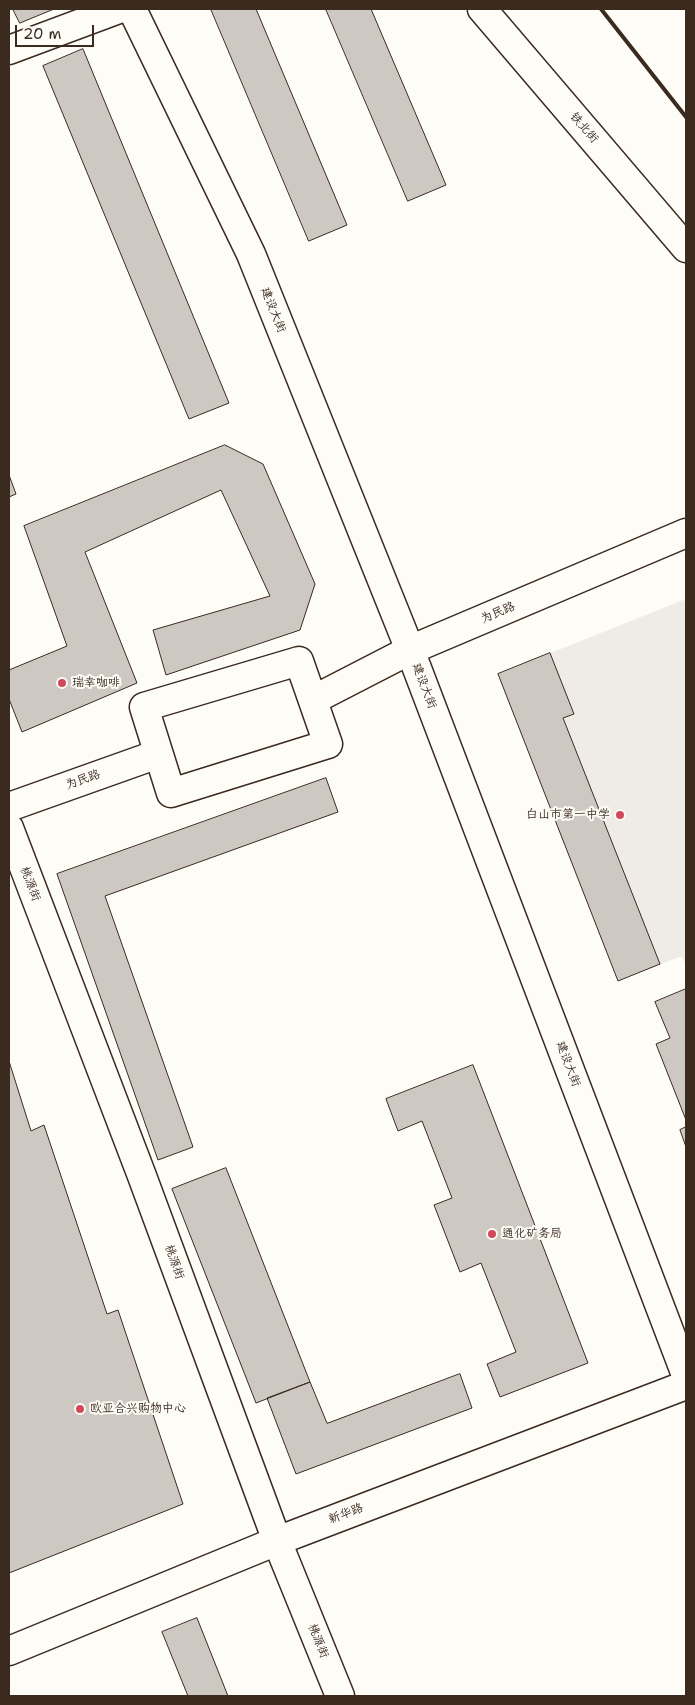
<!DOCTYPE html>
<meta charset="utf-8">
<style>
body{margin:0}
#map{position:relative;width:695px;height:1705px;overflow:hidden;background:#fdfcf7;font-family:"Shantell Sans",sans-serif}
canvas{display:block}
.frame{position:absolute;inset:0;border:10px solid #3b2a1e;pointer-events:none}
.scale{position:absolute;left:15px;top:25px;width:79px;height:22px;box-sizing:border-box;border:2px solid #3b2a1e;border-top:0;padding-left:6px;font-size:15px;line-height:18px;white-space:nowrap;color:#3b2a1e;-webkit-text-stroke:4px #fdfcf7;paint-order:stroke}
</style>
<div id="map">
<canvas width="695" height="1705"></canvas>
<div class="frame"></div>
<div class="scale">20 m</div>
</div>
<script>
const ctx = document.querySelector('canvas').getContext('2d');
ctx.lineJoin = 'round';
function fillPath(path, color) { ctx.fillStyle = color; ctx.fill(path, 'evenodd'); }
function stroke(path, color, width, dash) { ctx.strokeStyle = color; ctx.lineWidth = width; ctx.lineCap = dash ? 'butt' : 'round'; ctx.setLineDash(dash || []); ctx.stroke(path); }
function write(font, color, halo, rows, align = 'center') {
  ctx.font = font + ' "Shantell Sans","LXGW WenKai TC",sans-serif'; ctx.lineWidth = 4; ctx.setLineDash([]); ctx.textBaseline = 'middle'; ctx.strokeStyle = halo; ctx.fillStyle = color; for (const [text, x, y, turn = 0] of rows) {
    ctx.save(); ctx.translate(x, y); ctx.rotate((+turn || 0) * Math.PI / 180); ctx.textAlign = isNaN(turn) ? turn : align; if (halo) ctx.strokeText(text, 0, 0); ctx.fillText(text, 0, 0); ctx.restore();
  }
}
const built = new Path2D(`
 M 686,599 L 686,966 L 682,956 L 618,981 L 498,674 Z`);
const building = new Path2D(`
 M 13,9 L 54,9 L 20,23 Z
 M 211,9 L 256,9 L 347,225 L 309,241 Z
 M 326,9 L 371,9 L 446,185 L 408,201 Z
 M 83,49 L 229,403 L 189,419 L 43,66 Z
 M 225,445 L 263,464 L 315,584 L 300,630 L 166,675 L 153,630 L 270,596 L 221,490 L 85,552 L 137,683 L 22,732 L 9,699 L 9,670 L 67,646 L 24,526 Z
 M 9,475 L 16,494 L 9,497 Z
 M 550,653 L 574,714 L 563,718 L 660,964 L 618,981 L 498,674 Z
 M 326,778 L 338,812 L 105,896 L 193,1147 L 158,1160 L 57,874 Z
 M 686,989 L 686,1120 L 656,1044 L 670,1038 L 655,1002 Z
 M 9,1061 L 31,1131 L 44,1125 L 107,1314 L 118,1310 L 183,1504 L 9,1573 Z
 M 473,1065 L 588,1363 L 500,1397 L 487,1364 L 516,1352 L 481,1263 L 460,1272 L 434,1205 L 452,1198 L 422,1121 L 398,1131 L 386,1099 Z
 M 686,1127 L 686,1147 L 680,1130 Z
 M 226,1168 L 310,1382 L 256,1403 L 172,1189 Z
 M 460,1374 L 472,1408 L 296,1474 L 267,1398 L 310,1382 L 327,1423 Z
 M 197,1618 L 228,1696 L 188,1696 L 162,1632 Z`);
const minor = new Path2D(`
 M 482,9 L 686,248
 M 9,50 L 119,9
 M 299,661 L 328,744 L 171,793 L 144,707 Z
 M 313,700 L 410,650 L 686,533
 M 9,807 L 158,754
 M 9,828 L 142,1176 L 277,1541 L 340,1696`);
const major = new Path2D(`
 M 132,9 L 251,254 L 410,650 L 686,1375
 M 9,1651 L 277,1541 L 686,1385`);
const rail = new Path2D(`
 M 601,9 L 686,117`);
const markers = [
 [62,683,5,"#d1495b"],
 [620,815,5,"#d1495b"],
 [492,1234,5,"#d1495b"],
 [80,1409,5,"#d1495b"]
];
const streetNames = [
 ["铁北街",584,128,49],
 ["建设大街",273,310,68],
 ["为民路",498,613,-23],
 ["建设大街",424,686,69],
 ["为民路",83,780,-20],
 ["桃源街",30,884,69],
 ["建设大街",568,1064,69],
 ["桃源街",174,1262,70],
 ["新华路",346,1514,-21],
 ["桃源街",318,1641,68]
];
const poiNames = [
 ["瑞幸咖啡",72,683],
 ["白山市第一中学",610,815,"right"],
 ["通化矿务局",502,1234],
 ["欧亚合兴购物中心",90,1409]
];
fillPath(built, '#efece7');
fillPath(building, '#cdc8c2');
stroke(building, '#3b2a1e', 1);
stroke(minor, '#3b2a1e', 31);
stroke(major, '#3b2a1e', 31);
stroke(minor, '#fdfcf7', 28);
stroke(major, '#fdfcf7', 28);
stroke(rail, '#3b2a1e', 4);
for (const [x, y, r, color] of markers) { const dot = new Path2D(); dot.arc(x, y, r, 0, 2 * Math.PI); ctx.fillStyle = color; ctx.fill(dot); stroke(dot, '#fdfcf7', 2); }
write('12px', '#3b2a1e', '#fdfcf7', streetNames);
write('12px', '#3b2a1e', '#fdfcf7', poiNames, 'left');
</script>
